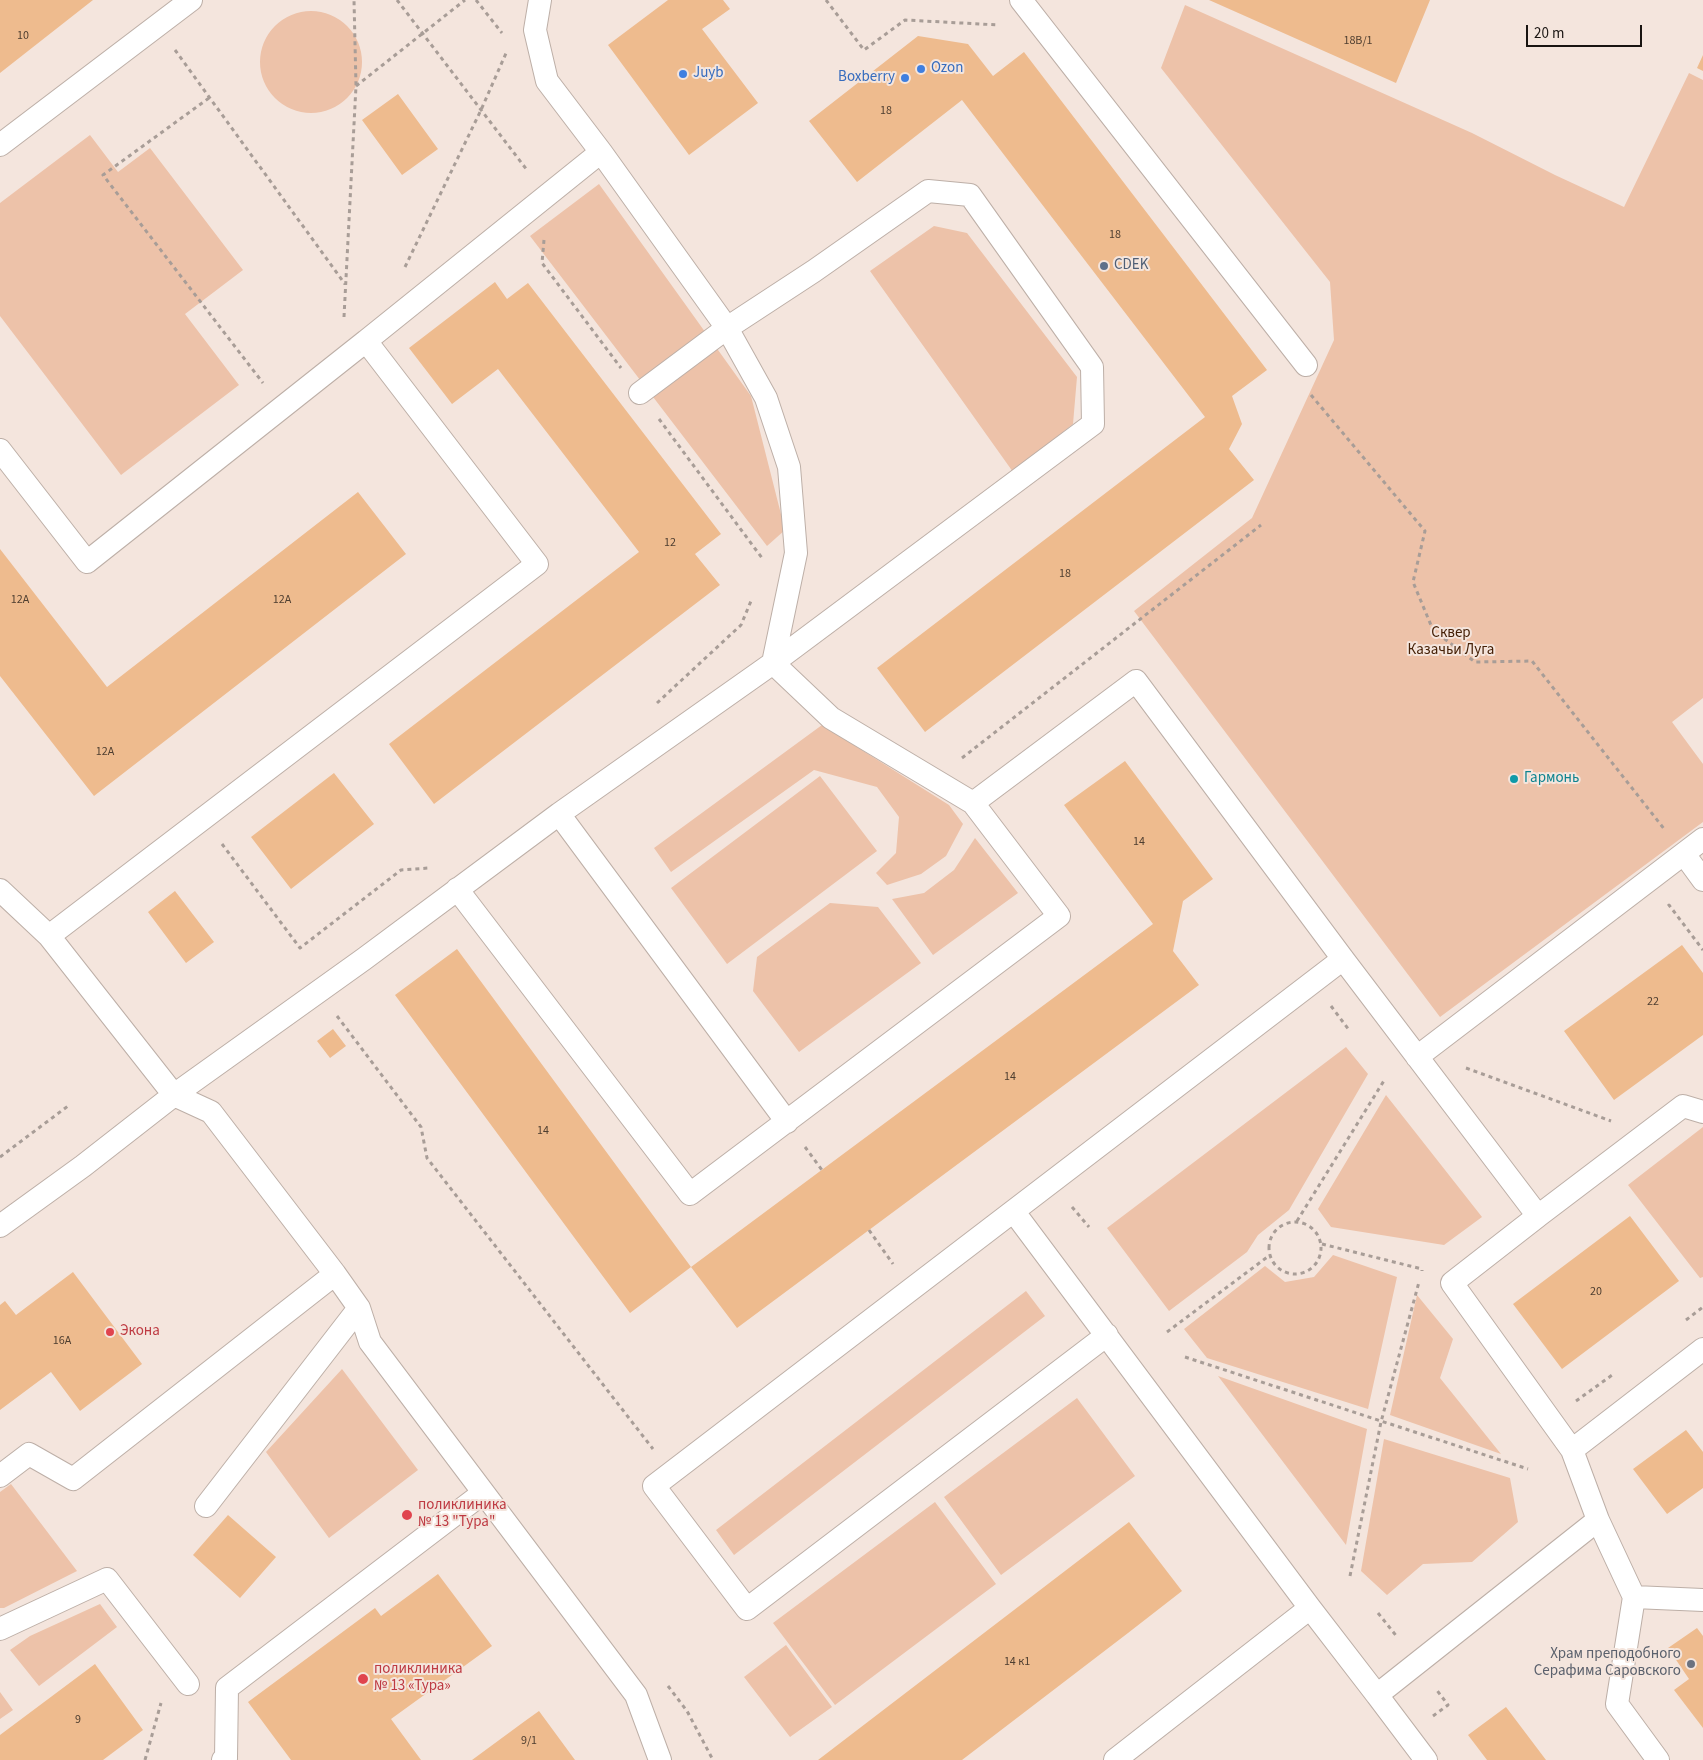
<!DOCTYPE html>
<meta charset="utf-8">
<style>
body{margin:0}
#map{position:relative;width:1703px;height:1760px;overflow:hidden;background:#f4e5dd;font-family:"Source Sans 3",sans-serif}
canvas{display:block}
.scale{position:absolute;left:1526px;top:25px;width:116px;height:22px;box-sizing:border-box;border:2px solid #191411;border-top:0;padding-left:6px;font-size:15px;line-height:18px;white-space:nowrap;color:#191411;-webkit-text-stroke:4px #f4e5dd;paint-order:stroke}
</style>
<div id="map">
<canvas width="1703" height="1760"></canvas>
<div class="scale">20 m</div>
</div>
<script>
const ctx = document.querySelector('canvas').getContext('2d');
ctx.lineJoin = 'round';
function fillPath(path, color) { ctx.fillStyle = color; ctx.fill(path, 'evenodd'); }
function stroke(path, color, width, dash) { ctx.strokeStyle = color; ctx.lineWidth = width; ctx.lineCap = dash ? 'butt' : 'round'; ctx.setLineDash(dash || []); ctx.stroke(path); }
function write(font, color, halo, rows, align = 'center') {
  ctx.font = font + ' "Source Sans 3",sans-serif'; ctx.lineWidth = 4; ctx.setLineDash([]); ctx.textBaseline = 'middle'; ctx.strokeStyle = halo; ctx.fillStyle = color; for (const [text, x, y, turn = 0] of rows) {
    ctx.save(); ctx.translate(x, y); ctx.rotate((+turn || 0) * Math.PI / 180); ctx.textAlign = isNaN(turn) ? turn : align; if (halo) ctx.strokeText(text, 0, 0); ctx.fillText(text, 0, 0); ctx.restore();
  }
}
const green = new Path2D(`
 M 1185,5 L 1472,133 L 1555,175 L 1624,207 L 1689,73 L 1703,80 L 1703,698 L 1672,722 L 1703,764 L 1703,822 L 1440,1017 L 1134,611 L 1252,518 L 1334,340 L 1330,282 L 1161,68 Z
 M260 62a51 51 0 1 1 102 0a51 51 0 1 1-102 0Z
 M 90,135 L 118,172 L 150,148 L 243,270 L 185,314 L 239,385 L 121,475 L 0,316 L 0,203 Z
 M 599,184 L 751,396 L 785,530 L 767,546 L 530,236 Z
 M 934,226 L 967,233 L 1077,377 L 1073,424 L 1013,472 L 870,271 Z
 M 822,725 L 949,805 L 963,824 L 946,856 L 921,874 L 887,885 L 876,873 L 896,853 L 899,817 L 877,787 L 814,770 L 671,872 L 654,848 Z
 M 820,776 L 877,851 L 727,964 L 671,888 Z
 M 975,838 L 1018,893 L 933,955 L 892,899 L 924,893 L 954,870 Z
 M 830,903 L 878,907 L 921,963 L 799,1052 L 753,991 L 757,957 Z
 M 1346,1047 L 1368,1074 L 1289,1210 L 1258,1235 L 1247,1252 L 1169,1311 L 1107,1228 Z
 M 1386,1095 L 1482,1217 L 1444,1245 L 1331,1227 L 1318,1209 Z
 M 1703,1127 L 1703,1277 L 1700,1278 L 1628,1185 Z
 M 1333,1255 L 1397,1277 L 1368,1409 L 1207,1358 L 1184,1329 L 1265,1266 L 1285,1282 L 1314,1277 Z
 M 1026,1291 L 1045,1316 L 734,1555 L 716,1530 Z
 M 1417,1295 L 1453,1339 L 1440,1378 L 1501,1454 L 1390,1415 Z
 M 342,1369 L 418,1470 L 329,1538 L 266,1452 Z
 M 1218,1376 L 1367,1429 L 1346,1545 Z
 M 1077,1398 L 1135,1476 L 1001,1575 L 944,1497 Z
 M 1384,1439 L 1510,1478 L 1518,1522 L 1472,1562 L 1423,1564 L 1387,1595 L 1361,1571 Z
 M 11,1484 L 77,1571 L 4,1608 L 0,1608 L 0,1492 Z
 M 935,1502 L 996,1584 L 835,1705 L 773,1623 Z
 M 100,1604 L 117,1627 L 39,1686 L 10,1650 L 30,1636 Z
 M 786,1645 L 832,1707 L 790,1737 L 744,1677 Z
 M 0,1692 L 13,1710 L 0,1719 Z`);
const building = new Path2D(`
 M 0,0 L 93,0 L 0,73 Z
 M 668,0 L 723,0 L 730,9 L 702,29 L 758,103 L 689,155 L 608,45 Z
 M 1209,0 L 1430,0 L 1396,83 Z
 M 918,36 L 968,44 L 993,76 L 1024,52 L 1267,370 L 1232,396 L 1242,424 L 1229,449 L 1254,480 L 925,732 L 877,668 L 1205,417 L 962,100 L 857,182 L 809,121 Z
 M 1703,55 L 1703,71 L 1697,68 Z
 M 398,94 L 438,149 L 402,175 L 362,120 Z
 M 495,282 L 507,299 L 528,283 L 721,534 L 695,554 L 720,585 L 434,804 L 389,744 L 639,552 L 498,369 L 452,404 L 409,348 Z
 M 358,492 L 406,554 L 94,796 L 0,676 L 0,549 L 107,687 Z
 M 1125,761 L 1213,879 L 1183,901 L 1173,951 L 1199,985 L 737,1328 L 691,1267 L 1153,924 L 1064,805 Z
 M 334,773 L 374,824 L 291,889 L 251,837 Z
 M 175,891 L 214,942 L 186,963 L 148,912 Z
 M 1682,945 L 1703,973 L 1703,1035 L 1614,1100 L 1564,1031 Z
 M 457,949 L 691,1267 L 630,1313 L 395,995 Z
 M 333,1029 L 346,1046 L 330,1058 L 317,1041 Z
 M 1630,1216 L 1679,1281 L 1562,1369 L 1513,1304 Z
 M 73,1272 L 142,1364 L 80,1411 L 51,1372 L 0,1410 L 0,1305 L 5,1301 L 16,1315 Z
 M 1686,1430 L 1703,1452 L 1703,1488 L 1667,1514 L 1633,1469 Z
 M 228,1515 L 276,1557 L 240,1598 L 193,1555 Z
 M 1129,1522 L 1182,1591 L 1128,1633 L 962,1760 L 818,1760 Z
 M 438,1574 L 492,1646 L 391,1719 L 421,1760 L 291,1760 L 248,1702 L 375,1608 L 381,1616 Z
 M 1697,1628 L 1703,1636 L 1703,1728 L 1674,1690 L 1689,1679 L 1668,1648 Z
 M 95,1664 L 143,1730 L 103,1760 L 0,1760 L 0,1735 Z
 M 1506,1707 L 1546,1760 L 1487,1760 L 1468,1735 Z
 M 539,1711 L 575,1760 L 472,1760 L 525,1721 Z`);
const path = new Path2D(`
 M 397,0 L 527,170
 M 476,0 L 502,33
 M 826,0 L 864,50 L 905,20 L 999,25
 M 175,50 L 345,284
 M 356,86 L 465,0
 M 209,98 L 103,175 L 263,383
 M 544,240 L 542,263 L 621,368
 M 405,267 L 481,110 L 507,51
 M 344,317 L 356,86 L 354,0
 M 1311,395 L 1425,531 L 1413,582 L 1433,630 L 1475,662 L 1532,661 L 1665,830
 M 659,419 L 762,558
 M 657,703 L 741,625 L 751,601
 M 962,758 L 1261,525
 M 222,844 L 300,948 L 401,870 L 429,868
 M 1668,906 L 1669,905 L 1703,950
 M 1331,1006 L 1349,1030
 M 337,1016 L 421,1127 L 427,1158 L 653,1449
 M 1466,1068 L 1611,1121
 M 805,1147 L 822,1170
 M 0,1157 L 68,1106
 M 1072,1207 L 1089,1227
 M 1297,1221 L 1385,1079
 M1269 1248a26 26 0 1 1 52 0a26 26 0 1 1-52 0Z
 M 869,1230 L 893,1264
 M 1322,1244 L 1422,1269 L 1422,1271
 M 1686,1320 L 1703,1307
 M 1167,1332 L 1270,1255
 M 1185,1357 L 1528,1469
 M 1576,1401 L 1615,1373
 M 1350,1576 L 1381,1422 L 1419,1282
 M 1378,1613 L 1398,1638
 M 668,1686 L 687,1711 L 713,1760
 M 1433,1716 L 1448,1705 L 1436,1689
 M 145,1760 L 161,1703`);
const service = new Path2D(`
 M 1021,0 L 1306,365
 M 0,145 L 191,0
 M 0,450 L 87,562 L 366,341
 M 973,803 L 1136,681 L 1343,959 L 1538,1216 L 1452,1283 L 1572,1450 L 1598,1520 L 1377,1695 L 1426,1760
 M 559,814 L 787,1122
 M 1684,854 L 1703,880
 M 457,889 L 690,1194 L 1059,916 L 973,803 L 831,718 L 773,663 L 1093,424 L 1092,367 L 970,195 L 928,191 L 814,271 L 727,328 L 640,393
 M 0,890 L 49,936 L 174,1095 L 211,1112 L 335,1274 L 359,1308 L 370,1342 L 636,1695 L 660,1760
 M 49,936 L 537,564 L 366,341 L 601,152
 M 1417,1057 L 1703,839
 M 1014,1212 L 1310,1608 L 1377,1695
 M 1538,1216 L 1683,1106 L 1703,1112
 M 0,1226 L 83,1166 L 174,1095 L 364,959 L 559,814 L 773,663 L 796,553 L 789,467 L 766,398 L 727,328 L 601,152 L 547,81 L 535,30 L 540,0
 M 1107,1335 L 747,1609 L 654,1486 L 1343,959
 M 1572,1450 L 1703,1349
 M 0,1476 L 29,1454 L 73,1479 L 335,1274
 M 206,1506 L 359,1308
 M 1598,1520 L 1634,1597 L 1617,1704 L 1658,1760
 M 1634,1597 L 1703,1600
 M 0,1629 L 107,1579 L 188,1684
 M 223,1760 L 226,1758 L 227,1688 L 483,1493
 M 1115,1760 L 1310,1608`);
const markers = [
 [921,69,5,"#3f7fe0"],
 [683,74,5,"#3f7fe0"],
 [905,78,5,"#3f7fe0"],
 [1104,266,5,"#5c6f8a"],
 [1514,779,5,"#0f9aa8"],
 [110,1332,5,"#e0444e"],
 [407,1515,6,"#e0444e"],
 [1691,1664,5,"#6b7280"],
 [363,1679,6,"#e0444e"]
];
const numberNames = [
 ["10",23,36],
 ["18В/1",1358,41],
 ["18",886,111],
 ["18",1115,235],
 ["12",670,543],
 ["18",1065,574],
 ["12А",20,600],
 ["12А",282,600],
 ["12А",105,752],
 ["14",1139,842],
 ["22",1653,1002],
 ["14",1010,1077],
 ["14",543,1131],
 ["20",1596,1292],
 ["16А",62,1341],
 ["14 к1",1017,1662],
 ["9",78,1720],
 ["9/1",529,1741]
];
const shopNames = [
 ["Ozon",931,69],
 ["Juyb",693,74],
 ["Boxberry",895,78,"right"]
];
const serviceNames = [
 ["CDEK",1114,266]
];
const parkNames = [
 ["Сквер",1451,634],
 ["Казачьи Луга",1451,651]
];
const cultureNames = [
 ["Гармонь",1524,779]
];
const healthNames = [
 ["Экона",120,1332],
 ["поликлиника",418,1506],
 ["№ 13 \"Тура\"",418,1523],
 ["поликлиника",374,1670],
 ["№ 13 «Тура»",374,1687]
];
const worshipNames = [
 ["Храм преподобного",1681,1655],
 ["Серафима Саровского",1681,1672]
];
fillPath(green, '#edc2a9');
fillPath(building, '#eebb8e');
stroke(service, '#bdafa7', 24);
stroke(path, '#a89d97', 3, [4, 4]);
stroke(service, '#fff', 22);
for (const [x, y, r, color] of markers) { const dot = new Path2D(); dot.arc(x, y, r, 0, 2 * Math.PI); ctx.fillStyle = color; ctx.fill(dot); stroke(dot, '#f4e5dd', 2); }
write('12px', '#4e3e30', null, numberNames);
write('15px', '#366cbe', '#f4e5dd', shopNames, 'left');
write('15px', '#4e5e75', '#f4e5dd', serviceNames, 'left');
write('15px', '#452006', '#f4e5dd', parkNames);
write('15px', '#0d838f', '#f4e5dd', cultureNames, 'left');
write('15px', '#be3a42', '#f4e5dd', healthNames, 'left');
write('15px', '#5b616d', '#f4e5dd', worshipNames, 'right');
</script>
